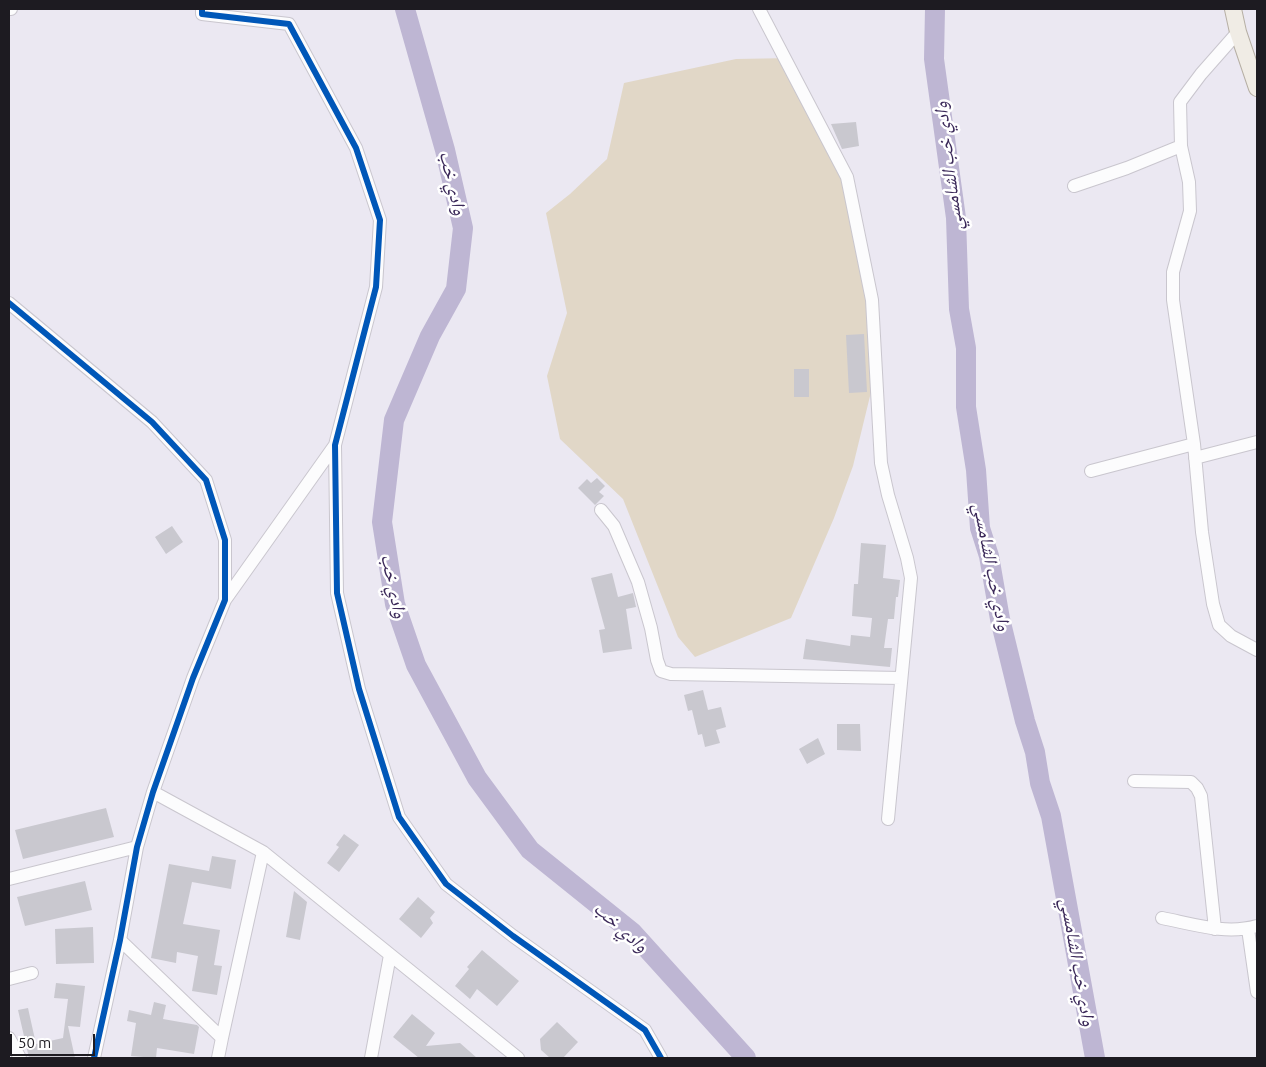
<!DOCTYPE html>
<meta charset="utf-8">
<style>
body{margin:0}
#map{position:relative;width:1266px;height:1067px;overflow:hidden;background:#ebe8f2;font-family:Ubuntu,sans-serif}
canvas{display:block}
.frame{position:absolute;inset:0;border:10px solid #1d1b21;pointer-events:none}
.scale{position:absolute;left:10px;top:1034px;width:85px;height:22px;box-sizing:border-box;border:2px solid #1d1b21;border-top:0;padding-left:6px;font-size:15px;line-height:18px;white-space:nowrap;color:#1d1b21;-webkit-text-stroke:4px #fff;paint-order:stroke}
</style>
<div id="map">
<canvas width="1266" height="1067"></canvas>
<div class="frame"></div>
<div class="scale">50 m</div>
</div>
<script>
const ctx = document.querySelector('canvas').getContext('2d');
ctx.lineJoin = 'round';
function fillPath(path, color) { ctx.fillStyle = color; ctx.fill(path, 'evenodd'); }
function stroke(path, color, width, dash) { ctx.strokeStyle = color; ctx.lineWidth = width; ctx.lineCap = dash ? 'butt' : 'round'; ctx.setLineDash(dash || []); ctx.stroke(path); }
function write(font, color, halo, rows, align = 'center') {
  ctx.font = font + ' Ubuntu,"Noto Naskh Arabic",sans-serif'; ctx.lineWidth = 5; ctx.setLineDash([]); ctx.textBaseline = 'middle'; ctx.strokeStyle = halo; ctx.fillStyle = color; for (const [text, x, y, turn = 0] of rows) {
    ctx.save(); ctx.translate(x, y); ctx.rotate((+turn || 0) * Math.PI / 180); ctx.textAlign = isNaN(turn) ? turn : align; if (halo) ctx.strokeText(text, 0, 0); ctx.fillText(text, 0, 0); ctx.restore();
  }
}
const green = new Path2D(`
 M 791,58 L 851,180 L 876,303 L 871,392 L 853,466 L 834,518 L 791,618 L 695,657 L 678,637 L 623,499 L 560,439 L 547,376 L 567,313 L 546,213 L 570,194 L 607,159 L 624,83 L 736,59 Z`);
const river = new Path2D(`
 M 405,9 L 445,150 L 463,228 L 456,289 L 430,336 L 394,420 L 382,522 L 395,604 L 416,665 L 477,778 L 530,850 L 632,932 L 746,1058
 M 935,9 L 934,59 L 956,218 L 959,309 L 966,348 L 966,407 L 976,470 L 980,528 L 989,556 L 1000,619 L 1025,721 L 1035,752 L 1040,783 L 1051,816 L 1095,1058`);
const building = new Path2D(`
 M 856,122 L 859,146 L 842,149 L 831,124 Z
 M 864,334 L 867,392 L 849,393 L 846,335 Z
 M 794,369 L 809,369 L 809,397 L 794,397 Z
 M 597,478 L 605,486 L 599,492 L 604,496 L 595,505 L 578,488 L 587,479 L 591,483 Z
 M 172,526 L 183,542 L 166,554 L 155,537 Z
 M 861,543 L 886,545 L 883,578 L 900,580 L 898,597 L 896,597 L 894,619 L 888,619 L 884,648 L 892,648 L 890,667 L 803,659 L 806,639 L 850,646 L 851,635 L 870,637 L 872,618 L 852,616 L 854,584 L 858,584 Z
 M 612,573 L 618,597 L 633,593 L 636,607 L 626,609 L 632,649 L 603,653 L 599,630 L 605,629 L 591,578 Z
 M 703,690 L 708,710 L 721,707 L 726,727 L 716,730 L 720,743 L 705,747 L 702,734 L 698,735 L 692,710 L 688,711 L 684,695 Z
 M 837,724 L 860,724 L 861,751 L 837,750 Z
 M 818,738 L 825,754 L 807,764 L 799,749 Z
 M 106,808 L 114,837 L 23,859 L 15,830 Z
 M 344,834 L 359,845 L 339,872 L 327,863 L 339,847 L 336,845 Z
 M 212,856 L 236,860 L 231,889 L 192,882 L 183,924 L 220,930 L 214,965 L 222,966 L 217,995 L 192,991 L 198,956 L 177,952 L 176,963 L 151,958 L 169,864 L 209,871 Z
 M 85,881 L 92,910 L 25,926 L 17,897 Z
 M 294,891 L 307,902 L 300,940 L 286,937 Z
 M 418,897 L 435,912 L 430,918 L 433,923 L 421,938 L 399,919 Z
 M 93,927 L 94,963 L 56,964 L 55,929 Z
 M 482,950 L 519,981 L 497,1006 L 477,989 L 470,999 L 455,986 L 469,969 L 467,967 Z
 M 56,983 L 85,986 L 80,1027 L 68,1026 L 75,1058 L 29,1058 L 18,1010 L 28,1008 L 36,1044 L 63,1038 L 68,999 L 54,998 Z
 M 154,1002 L 166,1005 L 163,1019 L 197,1025 L 199,1027 L 194,1054 L 157,1048 L 156,1058 L 131,1056 L 136,1023 L 127,1021 L 129,1010 L 151,1015 Z
 M 412,1014 L 435,1033 L 426,1046 L 460,1043 L 477,1058 L 419,1058 L 393,1037 Z
 M 557,1022 L 578,1042 L 563,1058 L 550,1058 L 541,1050 L 540,1039 Z`);
const minor = new Path2D(`
 M 9,9 L 11,9
 M 202,9 L 202,14 L 289,24 L 356,148 L 380,220 L 376,287 L 335,445 L 337,593 L 359,689 L 399,817 L 446,884 L 513,936 L 645,1030 L 661,1058
 M 759,9 L 847,177 L 872,300 L 881,463 L 888,495 L 907,558 L 911,578 L 888,819
 M 1238,32 L 1201,74 L 1180,102 L 1181,146 L 1189,182 L 1190,211 L 1173,272 L 1173,300 L 1194,444 L 1202,532 L 1213,604 L 1219,625 L 1231,636 L 1257,650
 M 1074,186 L 1127,168 L 1181,146
 M 9,303 L 152,422 L 206,480 L 225,540 L 225,600 L 193,678 L 153,792 L 137,847 L 120,940 L 94,1058
 M 1195,458 L 1257,442
 M 1091,471 L 1194,444
 M 601,510 L 614,526 L 638,582 L 651,628 L 657,660 L 661,671 L 671,674 L 901,678
 M 225,600 L 335,445
 M 1134,781 L 1191,782 L 1197,788 L 1201,796 L 1215,929
 M 153,792 L 263,852 L 518,1058
 M 9,879 L 137,847
 M 1162,918 C 1193,924 1226,935 1257,926
 M 1248,929 L 1257,992
 M 120,940 L 222,1038 L 218,1058
 M 9,979 L 32,973
 M 9,1038 L 20,1058
 M 222,1038 L 263,852
 M 371,1058 L 390,955`);
const major = new Path2D(`
 M 1233,9 L 1238,32 L 1257,88`);
const cycleway = new Path2D(`
 M 202,9 L 202,14 L 289,24 L 356,148 L 380,220 L 376,287 L 335,445 L 337,593 L 359,689 L 399,817 L 446,884 L 513,936 L 645,1030 L 661,1058
 M 9,303 L 152,422 L 206,480 L 225,540 L 225,600 L 193,678 L 153,792 L 137,847 L 120,940 L 94,1058`);
const waterNames = [
 ["وادي خب الشامسي",948,166,-97],
 ["وادي خب",453,183,77],
 ["وادي خب الشامسي",992,567,79],
 ["وادي خب",394,586,78],
 ["وادي خب",621,927,42],
 ["وادي خب الشامسي",1078,962,80]
];
fillPath(green, '#e1d7c7');
stroke(river, '#beb6d3', 20);
fillPath(building, '#c9c8cf');
stroke(minor, '#c9c6ce', 14);
stroke(major, '#b6afa4', 18);
stroke(minor, '#fcfcfd', 12);
stroke(major, '#f0ece5', 16);
stroke(cycleway, '#0057b8', 6);
write('italic 19px', '#3b2959', '#fff', waterNames);
</script>
